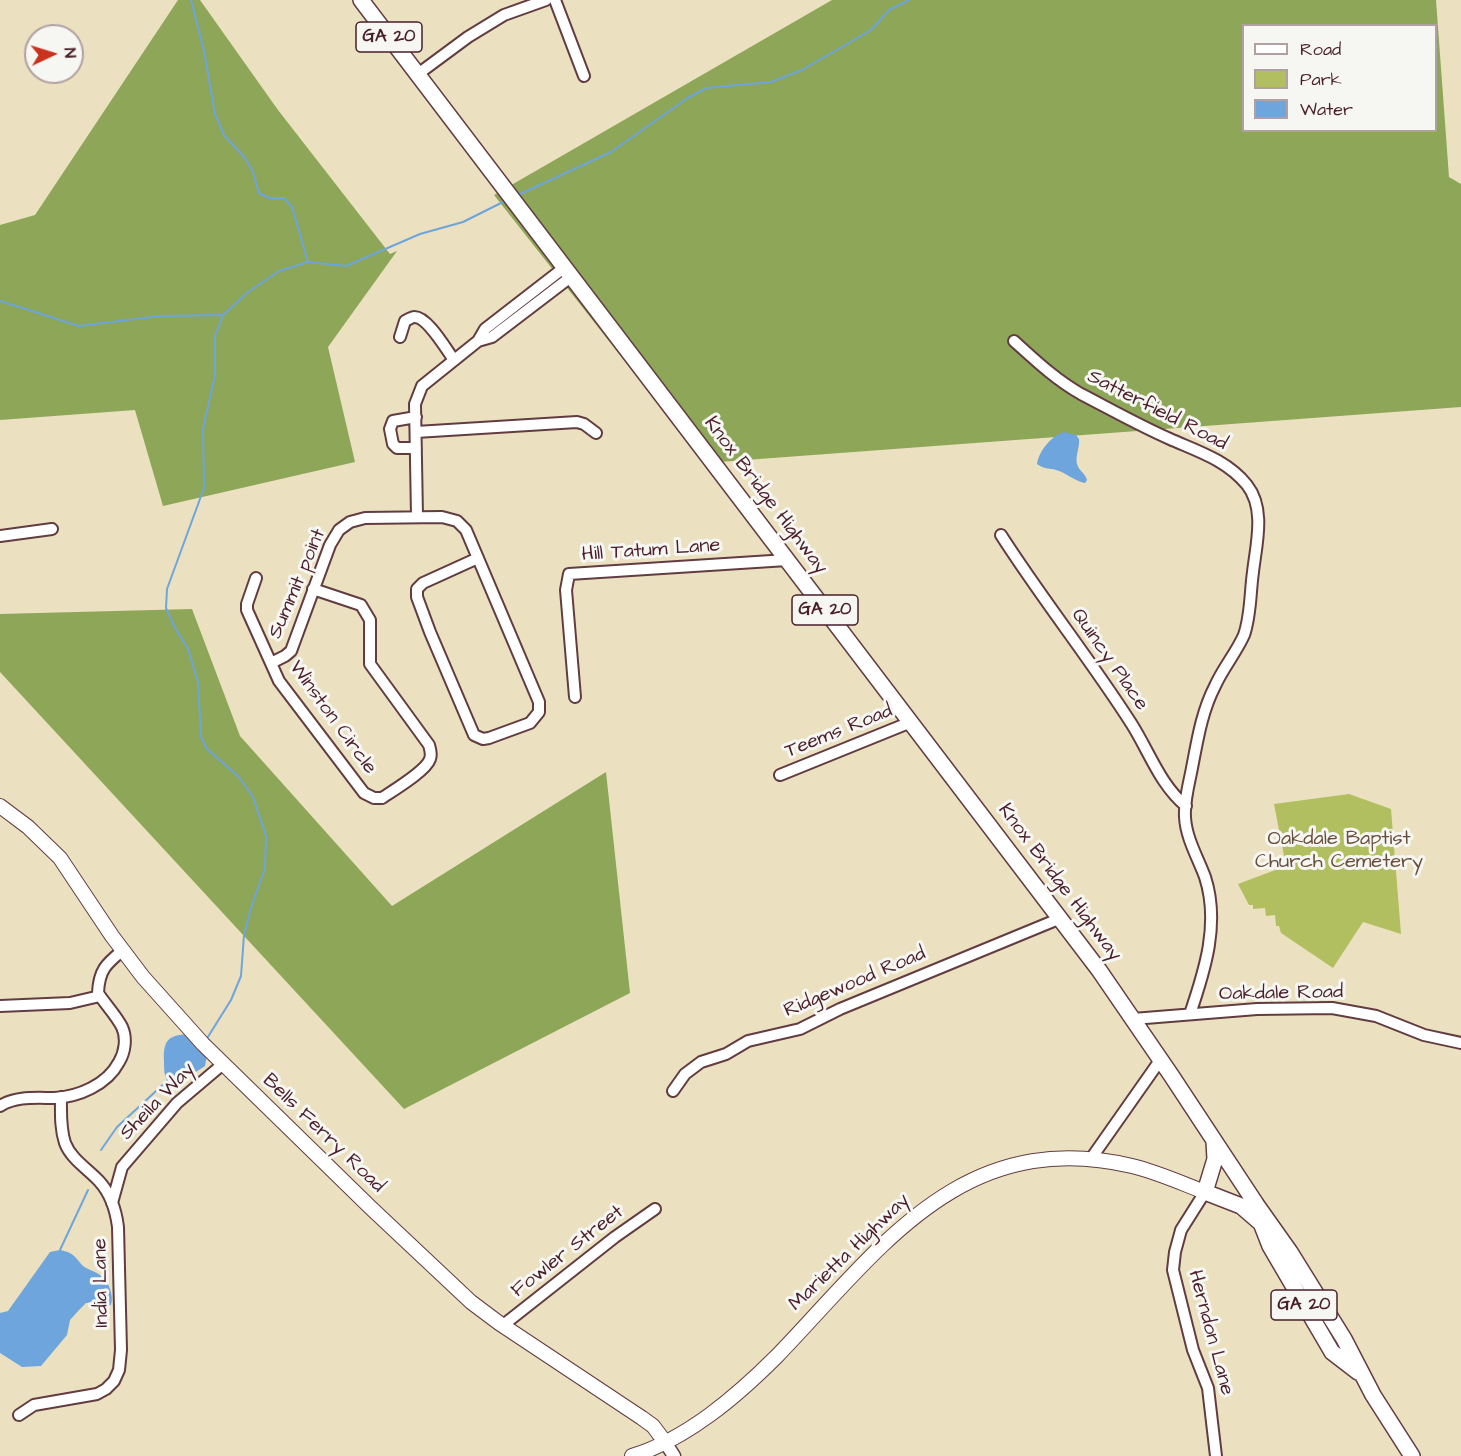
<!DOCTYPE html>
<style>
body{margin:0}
#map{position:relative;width:1461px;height:1456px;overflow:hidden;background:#ebe1c0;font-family:"Architects Daughter",sans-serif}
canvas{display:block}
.legend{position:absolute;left:1242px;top:24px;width:195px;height:108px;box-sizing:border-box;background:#f6f6f2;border:2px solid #b1a0a2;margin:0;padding:8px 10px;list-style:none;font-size:18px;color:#4a1f2b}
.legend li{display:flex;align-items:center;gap:12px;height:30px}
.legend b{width:30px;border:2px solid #b1a0a2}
.north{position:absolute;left:24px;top:24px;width:60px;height:60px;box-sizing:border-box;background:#f6f6f2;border:2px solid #b1a0a2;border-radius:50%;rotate:86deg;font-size:16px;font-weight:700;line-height:24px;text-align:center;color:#4a1f2b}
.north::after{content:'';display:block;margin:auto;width:21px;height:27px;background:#c8321e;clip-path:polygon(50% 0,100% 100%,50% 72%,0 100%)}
</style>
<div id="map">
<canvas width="1461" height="1456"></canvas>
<ul class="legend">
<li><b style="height:8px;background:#fff"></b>Road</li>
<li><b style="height:16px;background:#b2bf61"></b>Park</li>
<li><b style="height:16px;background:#6da5dc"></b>Water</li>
</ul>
<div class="north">N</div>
</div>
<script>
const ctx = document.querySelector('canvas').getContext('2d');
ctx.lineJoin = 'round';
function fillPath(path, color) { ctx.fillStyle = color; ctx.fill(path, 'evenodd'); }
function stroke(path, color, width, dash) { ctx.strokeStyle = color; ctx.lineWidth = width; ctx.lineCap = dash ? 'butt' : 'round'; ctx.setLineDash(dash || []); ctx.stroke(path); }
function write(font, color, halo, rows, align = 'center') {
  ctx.font = font + ' "Architects Daughter",sans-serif'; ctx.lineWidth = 6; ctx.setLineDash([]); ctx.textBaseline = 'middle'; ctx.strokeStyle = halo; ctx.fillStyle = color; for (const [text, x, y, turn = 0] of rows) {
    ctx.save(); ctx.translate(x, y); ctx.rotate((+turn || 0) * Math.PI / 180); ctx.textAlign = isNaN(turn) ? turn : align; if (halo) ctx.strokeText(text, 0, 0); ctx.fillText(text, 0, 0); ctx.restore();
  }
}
const green = new Path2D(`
 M 1349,794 L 1391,809 L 1401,934 L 1363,922 L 1333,968 L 1281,933 L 1279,926 L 1276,926 L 1275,915 L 1266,916 L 1265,908 L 1253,909 L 1253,905 L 1249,905 L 1238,884 L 1286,866 L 1274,804 Z`);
const forest = new Path2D(`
 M 178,0 L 200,0 L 278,110 L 390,254 L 397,251 L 328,347 L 355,462 L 163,506 L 135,410 L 0,420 L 0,225 L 35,215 Z
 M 832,0 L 1436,0 L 1449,177 L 1461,184 L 1461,407 L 705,463 L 494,195 ZM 1244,26 L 1436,26 L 1436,130 L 1244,130 Z
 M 192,609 L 240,736 L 392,906 L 606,772 L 630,993 L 404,1109 L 0,672 L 0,614 Z`);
const water = new Path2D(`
 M 1064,432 L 1076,435 L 1079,439 C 1080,447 1075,456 1077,464 C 1079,471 1085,473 1087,480 L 1085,483 C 1074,481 1067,473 1056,470 C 1049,468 1043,469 1037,464 C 1039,451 1051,436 1064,432 Z
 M 190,1034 L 208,1049 L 205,1066 L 188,1077 L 167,1080 C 164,1075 164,1068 164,1061 C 163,1039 169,1035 190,1034 Z
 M 60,1250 C 74,1253 74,1256 83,1266 C 88,1270 95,1271 100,1275 C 109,1281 114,1296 111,1305 L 100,1310 L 91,1303 L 86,1303 L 79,1310 L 70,1320 L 67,1335 L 41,1366 L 22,1367 L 0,1353 L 0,1313 L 8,1311 L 50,1252 Z`);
const stream = new Path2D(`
 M 191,0 L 204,51 L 215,114 L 224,135 L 245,158 L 253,172 L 259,193 L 269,198 L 284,198 L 292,207 L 308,262
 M 518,195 L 611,152 L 686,99 L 706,88 L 771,82 L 802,70 L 871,30 L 889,10 L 909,0
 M 0,301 L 79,326 L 160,316 L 223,315
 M 206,1040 L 231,1000 L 241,976 L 244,935 L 251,908 L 265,868 L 266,836 L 253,797 L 239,777 L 207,749 L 201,737 L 198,682 L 188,649 L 174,626 L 166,608 L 167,589 L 204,488 L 203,429 L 215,375 L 215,336 L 223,315 L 248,292 L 279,271 L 308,262 L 346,266 L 420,234 L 463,222 L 505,201
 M 101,1150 L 117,1127 L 168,1080
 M 60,1250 L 88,1190`);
const minor = new Path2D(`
 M 555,0 L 584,76
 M 418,74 L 468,37 L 504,15 L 546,0
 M 400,337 L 405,321 C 407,320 412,317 414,317 C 427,316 446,349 454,360
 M 478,341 L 485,329 L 565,267
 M 1014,341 C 1035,360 1056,380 1081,394 C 1110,409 1140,426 1170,439 C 1197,451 1227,460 1247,485 C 1266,509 1256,545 1253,572 C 1250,593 1251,615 1244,635 C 1236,653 1223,668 1215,686 C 1201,713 1197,743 1191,773 C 1188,787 1184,803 1185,817 C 1186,838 1198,858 1205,877 C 1220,923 1205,970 1190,1014
 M 416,417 L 393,421 L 390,429 L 393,444 L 397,448 L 416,448
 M 416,432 L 577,422 L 584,424 L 596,433
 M 417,516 L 415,404 L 422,386 L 478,341 L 492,337 L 572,276
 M 1001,535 C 1042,599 1090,659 1131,723 C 1149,751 1160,785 1186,806
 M 0,536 L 52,529
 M 256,578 L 247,604 L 247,610 L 279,681 L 364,793 L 374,798 L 382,798 C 394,790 426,771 430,759 C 432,754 430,749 429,745 L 370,664 L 370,620 L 361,605 L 313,589
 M 271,663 L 285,656 L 291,651 L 330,545 L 339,530 L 350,522 L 365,518 L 442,517 L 457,521 L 466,530 L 539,702 L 539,712 L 530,723 L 489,738 L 483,739 L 474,735 L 430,632 L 417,597 L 417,589 L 423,583 L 478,558
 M 575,697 L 566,590 L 569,574 L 787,560
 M 780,775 L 911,722
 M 0,1006 L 70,1003 L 100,996
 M 1133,1019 L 1257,1009 L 1332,1008 L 1376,1016 L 1424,1035 L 1461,1043
 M 673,1091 L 685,1074 L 701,1062 L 726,1054 L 748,1041 L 800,1029 L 840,1009 L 1061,918
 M 0,1106 C 16,1096 35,1098 54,1098 C 78,1097 107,1085 119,1062 C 125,1052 127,1038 122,1027 C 116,1015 105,1004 98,993 C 99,970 106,964 123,950
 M 1090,1160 L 1161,1059
 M 1205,1192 L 1181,1230 L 1175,1252 L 1173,1270 L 1193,1350 L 1208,1388 L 1216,1456
 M 112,1203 L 122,1167 L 177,1103 L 223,1064
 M 502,1326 L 615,1237 L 655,1209
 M 19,1415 L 34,1405 L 97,1394 L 106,1389 L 114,1381 L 119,1370 L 121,1350 L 118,1227 C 116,1211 111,1194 99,1181 C 88,1169 71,1159 65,1143 C 60,1128 61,1112 61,1097`);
const tertiary = new Path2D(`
 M 665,1442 L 674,1456`);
const secondary = new Path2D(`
 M 0,806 L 28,827 L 60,858 L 112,936 L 143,977 L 203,1044 L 371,1208 L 471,1302 L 499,1323 L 642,1418 L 653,1426 L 665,1442
 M 632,1456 C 687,1439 737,1396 777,1356 C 880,1249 962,1126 1132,1166 C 1157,1172 1181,1183 1205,1192`);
const primary = new Path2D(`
 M 361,0 L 1099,970 L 1171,1075 L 1256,1204 L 1290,1252 L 1344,1339 L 1373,1395 L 1412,1456
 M 1214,1141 L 1215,1159 L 1205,1192 L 1241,1206 L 1263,1225
 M 1261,1223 L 1270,1246 L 1332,1352 L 1358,1372`);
const shields = [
 [389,37,66],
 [825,610,66],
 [1304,1305,66]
];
const shieldNames = [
 ["GA 20",389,37],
 ["GA 20",825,610],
 ["GA 20",1304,1305]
];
const streetNames = [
 ["Satterfield Road",1157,411,27],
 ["Knox Bridge Highway",765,496,53],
 ["Hill Tatum Lane",651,551,-4],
 ["Summit point",298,584,-67],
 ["Quincy Place",1109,660,55],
 ["Winston Circle",332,718,54],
 ["Teems Road",839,732,-22],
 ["Knox Bridge Highway",1059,883,53],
 ["Ridgewood Road",855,983,-23],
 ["Oakdale Road",1281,994,-1],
 ["Sheila Way",158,1102,-46],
 ["Bells Ferry Road",323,1134,44],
 ["Fowler Street",568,1252,-38],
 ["Marietta Highway",850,1253,-44],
 ["India Lane",102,1283,-91],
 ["Herndon Lane",1210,1333,75]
];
const parkNames = [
 ["Oakdale Baptist",1339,840],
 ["Church Cemetery",1339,863]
];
fillPath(green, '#b2bf61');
fillPath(forest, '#8da657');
fillPath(water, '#6da5dc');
stroke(stream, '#6da5dc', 2);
stroke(minor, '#623c41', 14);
stroke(tertiary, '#623c41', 15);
stroke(secondary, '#623c41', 16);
stroke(primary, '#623c41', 18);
stroke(minor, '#fff', 10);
stroke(tertiary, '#fff', 12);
stroke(secondary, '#fff', 14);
stroke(primary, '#fff', 15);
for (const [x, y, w] of shields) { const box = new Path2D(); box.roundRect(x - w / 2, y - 15, w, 30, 4.5); ctx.fillStyle = '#f6f6f2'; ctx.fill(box); stroke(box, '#4a1f2b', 1.5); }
write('bold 18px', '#4a1f2b', null, shieldNames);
write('20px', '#4a1f2b', '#f6f6f2', streetNames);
write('20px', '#694f3b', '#f6f6f2', parkNames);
</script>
